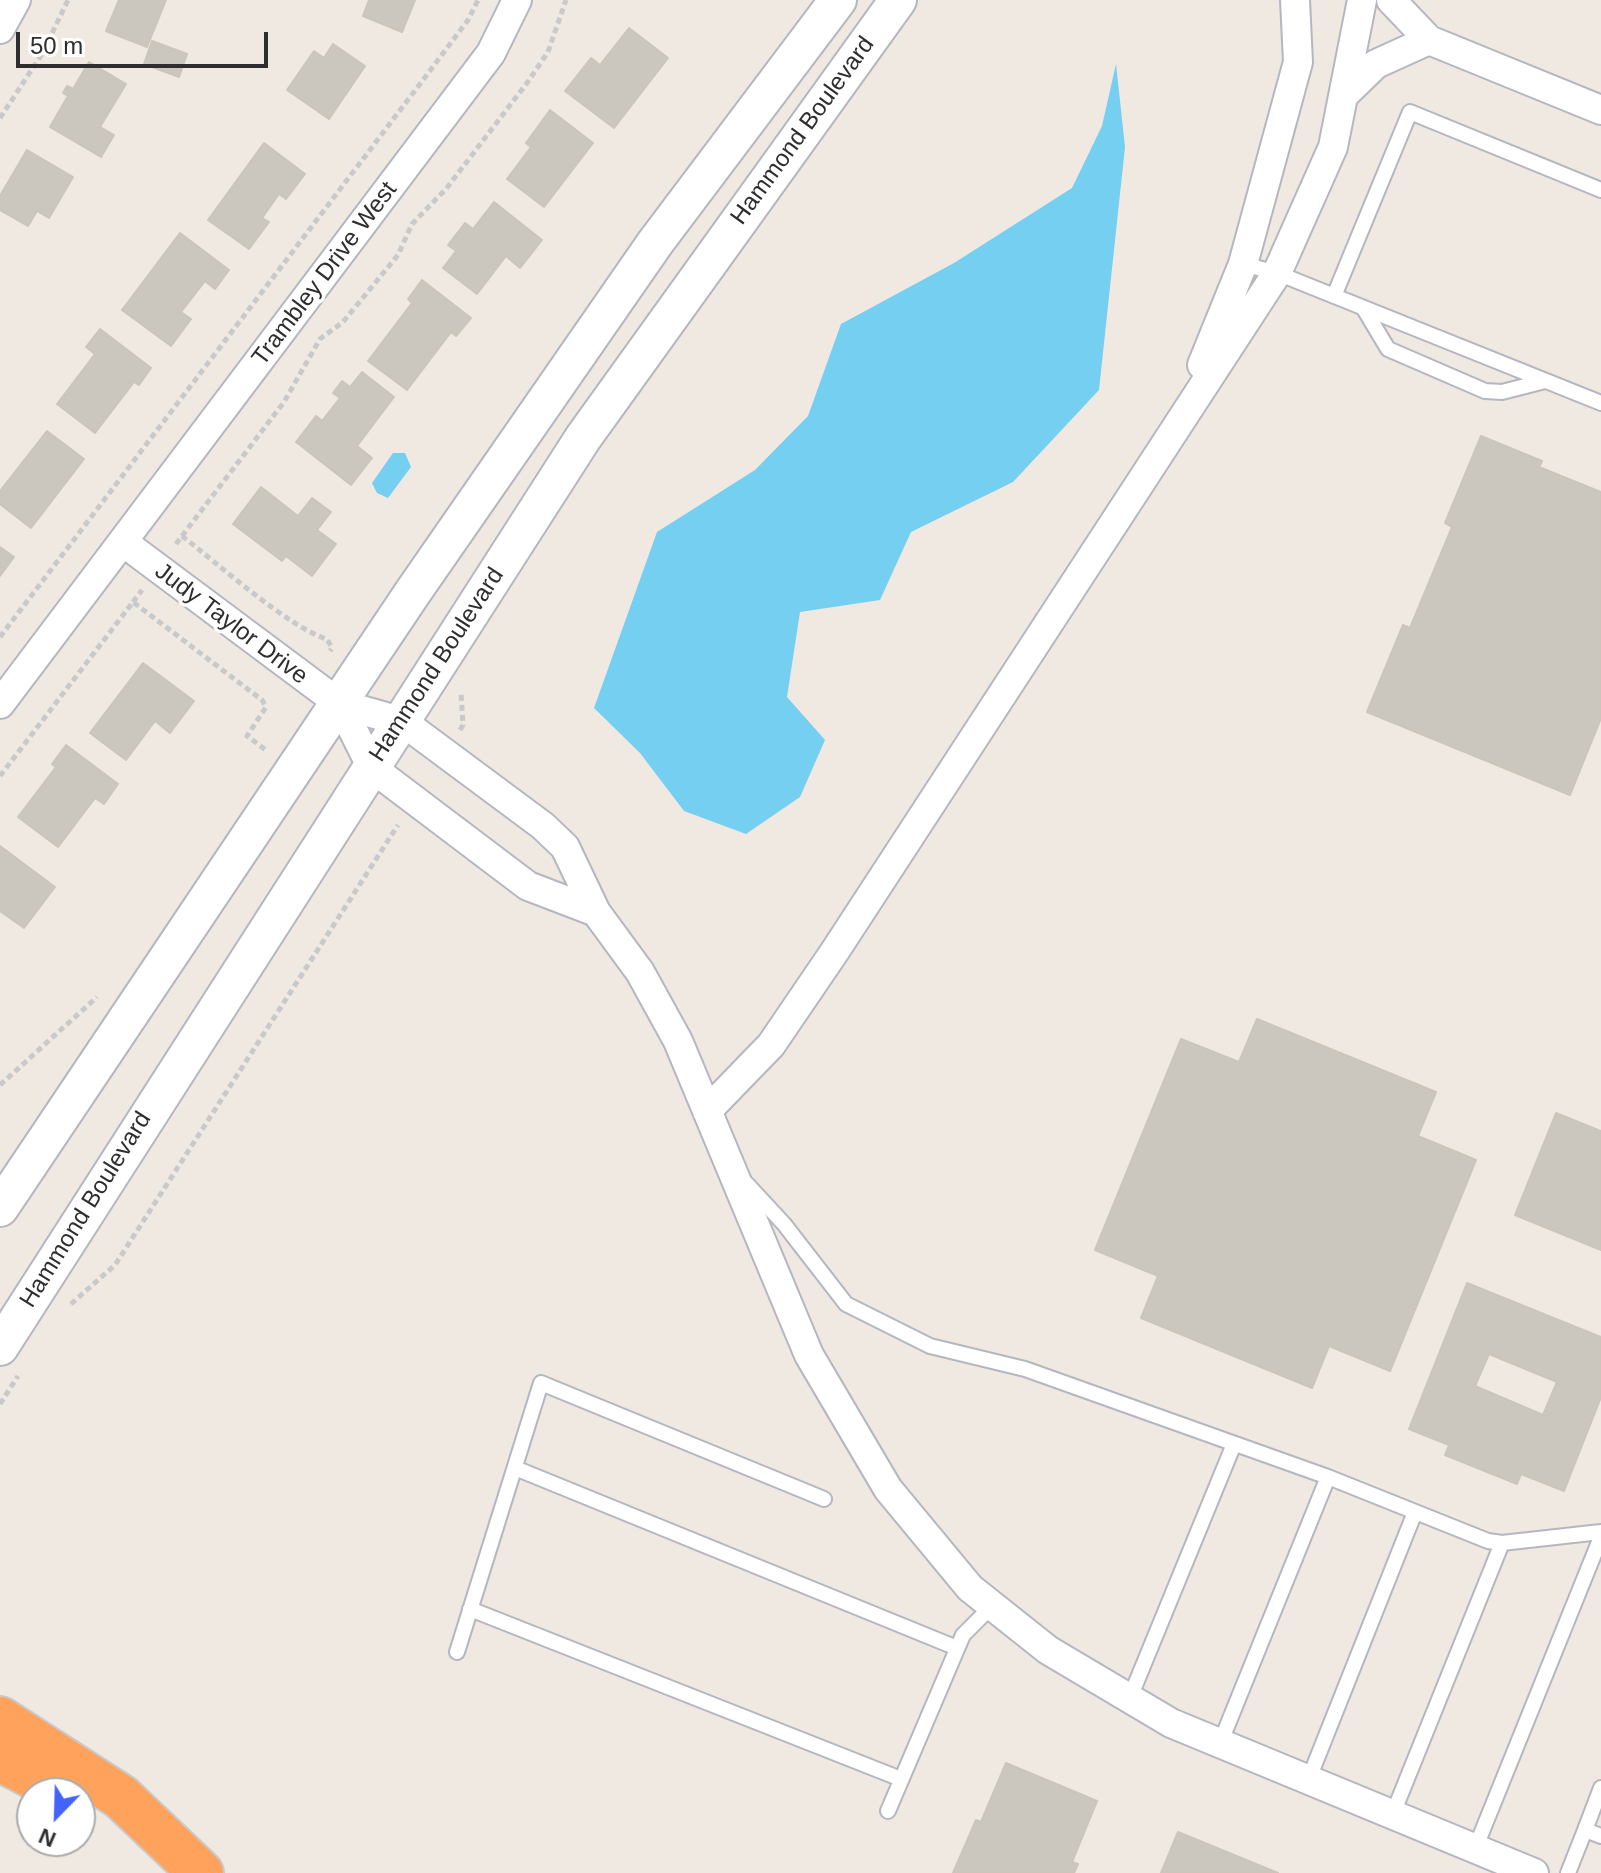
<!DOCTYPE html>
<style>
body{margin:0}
#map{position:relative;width:1601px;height:1873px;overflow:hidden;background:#efe9e1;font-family:Helvetica,sans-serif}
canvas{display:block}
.north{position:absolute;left:16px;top:1777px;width:80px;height:80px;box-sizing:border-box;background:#fff;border:2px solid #ababab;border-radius:50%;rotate:203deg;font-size:22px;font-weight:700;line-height:32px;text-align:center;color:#2e2e2e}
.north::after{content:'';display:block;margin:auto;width:28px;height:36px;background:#4264fb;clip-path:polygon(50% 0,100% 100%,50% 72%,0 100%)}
.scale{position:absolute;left:16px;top:32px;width:252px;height:36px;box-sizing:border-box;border:4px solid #2e2e2e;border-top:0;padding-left:10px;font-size:24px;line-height:28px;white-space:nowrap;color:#2e2e2e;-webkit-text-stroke:6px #fff;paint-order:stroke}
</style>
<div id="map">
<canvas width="1601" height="1873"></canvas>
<div class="north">N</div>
<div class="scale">50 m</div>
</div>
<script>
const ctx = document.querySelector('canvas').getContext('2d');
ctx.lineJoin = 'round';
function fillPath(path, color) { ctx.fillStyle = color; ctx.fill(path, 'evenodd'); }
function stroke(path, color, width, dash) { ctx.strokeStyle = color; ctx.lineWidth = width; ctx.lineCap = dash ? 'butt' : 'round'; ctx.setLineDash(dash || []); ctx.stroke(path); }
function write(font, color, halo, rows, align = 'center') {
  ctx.font = font + ' Helvetica,sans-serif'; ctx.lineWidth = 7; ctx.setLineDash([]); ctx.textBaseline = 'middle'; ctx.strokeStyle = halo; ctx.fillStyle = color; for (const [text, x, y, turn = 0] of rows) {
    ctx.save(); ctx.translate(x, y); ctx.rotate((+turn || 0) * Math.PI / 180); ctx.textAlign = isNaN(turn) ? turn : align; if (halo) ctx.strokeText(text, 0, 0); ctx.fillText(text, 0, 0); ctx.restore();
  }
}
const water = new Path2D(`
 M 1116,64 L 1125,147 L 1099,390 L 1013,482 L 911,532 L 880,600 L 800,612 L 787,697 L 825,740 L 800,797 L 746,834 L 684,811 L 640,753 L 594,708 L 657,532 L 755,470 L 808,416 L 841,324 L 954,263 L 1072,188 L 1102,126 Z
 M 393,453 L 405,453 L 411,467 L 388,498 L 377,493 L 372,483 Z`);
const building = new Path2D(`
 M 119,0 L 166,0 L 147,47 L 106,31 Z
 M 369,0 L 415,0 L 402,32 L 363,16 Z
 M 629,28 L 668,58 L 614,128 L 565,91 L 591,58 L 600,65 Z
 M 152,41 L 187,54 L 179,77 L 144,64 Z
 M 333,44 L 365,66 L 329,119 L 287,90 L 314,51 L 324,58 Z
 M 89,62 L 126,84 L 100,127 L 114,135 L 101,157 L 50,127 L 68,96 L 63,93 L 67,86 L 73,89 Z
 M 550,110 L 593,143 L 544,207 L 507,179 L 531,147 L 526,143 Z
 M 264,143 L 305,174 L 286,199 L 279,194 L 262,218 L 269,222 L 249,249 L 208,220 Z
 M 27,150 L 73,177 L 49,218 L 37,211 L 28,226 L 0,210 L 0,196 Z
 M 494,202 L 542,240 L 520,268 L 506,256 L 477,294 L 443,268 L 456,251 L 448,245 L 465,223 L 473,229 Z
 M 180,233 L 229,270 L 215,289 L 205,281 L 181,312 L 191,319 L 171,346 L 122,310 Z
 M 422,280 L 471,318 L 456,336 L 451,332 L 407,390 L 368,361 L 412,303 L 408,299 Z
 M 100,329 L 151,368 L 139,385 L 134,382 L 95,433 L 57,404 L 95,354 L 86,347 Z
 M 362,372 L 394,397 L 357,446 L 372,458 L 351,485 L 296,442 L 316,416 L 322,421 L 340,398 L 333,393 L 342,381 L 350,387 Z
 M 47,431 L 84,459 L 31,528 L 0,504 L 0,491 Z
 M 1481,436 L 1542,461 L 1539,467 L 1601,492 L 1601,718 L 1570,795 L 1367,712 L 1403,625 L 1410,628 L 1452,527 L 1445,523 Z
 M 261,487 L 298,516 L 312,498 L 331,512 L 317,530 L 336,544 L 312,576 L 286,556 L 282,561 L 233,524 Z
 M 0,547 L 14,557 L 0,576 Z
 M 143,663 L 194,701 L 170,733 L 155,721 L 126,760 L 90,733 Z
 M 66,745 L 118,784 L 104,804 L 95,798 L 58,847 L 18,817 L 56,767 L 52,764 Z
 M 0,846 L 55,887 L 24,928 L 0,911 Z
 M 1257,1019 L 1436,1092 L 1418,1136 L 1476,1160 L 1390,1371 L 1329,1346 L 1312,1388 L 1141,1318 L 1158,1276 L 1095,1250 L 1181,1039 L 1239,1062 Z
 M 1556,1113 L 1601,1131 L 1601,1250 L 1515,1215 Z
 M 1467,1283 L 1601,1337 L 1601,1397 L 1564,1491 L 1521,1474 L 1517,1484 L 1445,1455 L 1449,1445 L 1409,1429 ZM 1489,1354 L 1557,1382 L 1543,1415 L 1475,1386 Z
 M 1006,1763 L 1097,1801 L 1072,1862 L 1078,1864 L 1074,1873 L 953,1873 L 976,1820 L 981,1822 Z
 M 1178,1832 L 1278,1873 L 1161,1873 Z`);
const path = new Path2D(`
 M 0,118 L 42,54 L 68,0
 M 182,536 L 284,402 L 320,339 L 343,322 L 398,255 L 412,224 L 446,189 L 527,83 L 548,52 L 566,0
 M 176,544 L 182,536 C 216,562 289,628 327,639 L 332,648 L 330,651
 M 133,602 L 142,590
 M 0,637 L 426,76 L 468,20 L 478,0
 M 460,730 L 463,725 L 461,693
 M 0,776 L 133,602 L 262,700 L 266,707 L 247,736 L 266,750
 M 0,1085 L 97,997
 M 71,1304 L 115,1265 L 398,825
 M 0,1404 L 18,1376`);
const service = new Path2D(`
 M 1243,264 L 1277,273 L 1601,403
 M 1334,296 L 1410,112 L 1601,190
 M 1364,309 L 1388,349 L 1485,391 L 1502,392 L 1545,381
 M 746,1183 L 784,1224 L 846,1304 L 930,1346 L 1025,1369 L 1328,1477 L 1488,1541 L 1502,1543 L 1601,1532
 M 515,1468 L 957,1648
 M 470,1609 L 901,1779
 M 457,1652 L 541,1383 L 824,1499
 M 1129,1700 L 1234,1444
 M 1219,1746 L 1328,1477
 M 1308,1781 L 1415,1512
 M 888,1811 L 963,1635 L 992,1606
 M 1392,1816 L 1502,1543
 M 1585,1830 L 1601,1788
 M 1475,1849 L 1601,1537
 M 1568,1873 L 1585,1830 L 1601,1836`);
const minor = new Path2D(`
 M 1391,0 L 1429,40 L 1601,110
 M 0,29 L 16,0
 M 1344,95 L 1376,64 L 1429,40
 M 1202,365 L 1243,264 L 1298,62 L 1295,0
 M 123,542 L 340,704 L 403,722 L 543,826 L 565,847 L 596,912 L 640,972 L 678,1041 L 809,1355 L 888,1489 L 970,1588 L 1048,1650 L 1171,1723 L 1534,1873
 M 0,704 L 491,53 L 517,0
 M 340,704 L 372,768 L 528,886 L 596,912
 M 707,1111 L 771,1045 L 835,951 L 1277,273 L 1333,147 L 1362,0`);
const tertiary = new Path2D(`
 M 0,1208 L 413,592 L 655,243 L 838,0
 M 0,1347 L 583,438 L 898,0`);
const motorway = new Path2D(`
 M 0,1719 L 121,1797 L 201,1873
 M 0,1759 L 65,1793`);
const streetNames = [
 ["Hammond Boulevard",803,131,-54],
 ["Trambley Drive West",325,274,-53],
 ["Judy Taylor Drive",231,624,37],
 ["Hammond Boulevard",437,665,-57],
 ["Hammond Boulevard",86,1210,-58]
];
fillPath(water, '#75cff0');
fillPath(building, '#cbc7bf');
stroke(building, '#cbc5ba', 2);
stroke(service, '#b4b7c1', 18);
stroke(minor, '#b4b7c1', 32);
stroke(tertiary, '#b4b7c1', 40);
stroke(motorway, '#c9c9c9', 48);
stroke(path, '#c9c9c9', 5, [6, 4]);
stroke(service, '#fff', 14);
stroke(minor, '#fff', 28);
stroke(tertiary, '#fff', 36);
stroke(motorway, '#ffa35c', 44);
write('24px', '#2e2e2e', '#fff', streetNames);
</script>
